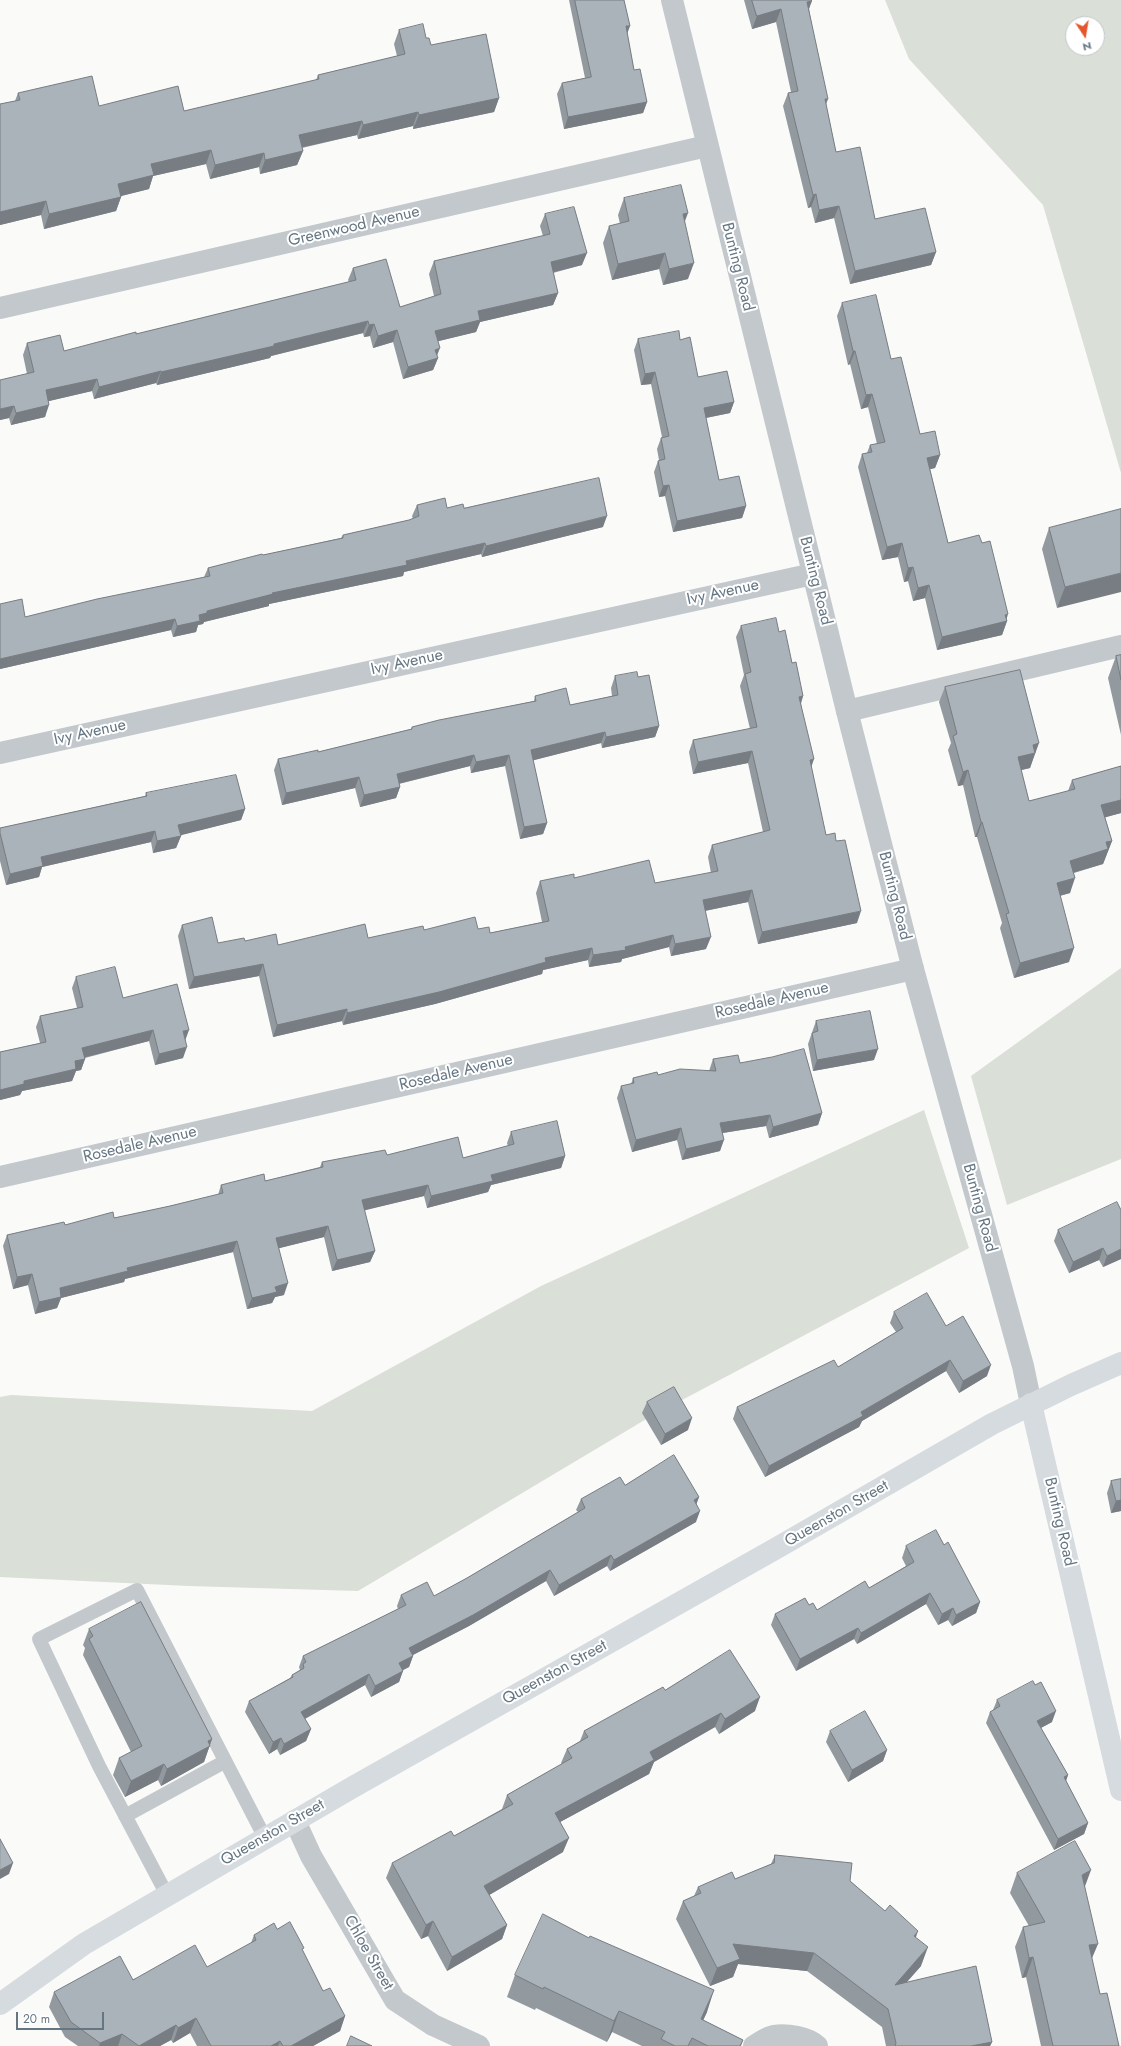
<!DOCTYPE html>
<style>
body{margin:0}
#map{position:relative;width:1121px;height:2046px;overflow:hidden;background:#fafaf8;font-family:Jost,sans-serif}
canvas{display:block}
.north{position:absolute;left:1065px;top:16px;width:40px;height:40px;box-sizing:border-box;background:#fff;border:1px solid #c1c8cd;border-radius:50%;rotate:168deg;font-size:11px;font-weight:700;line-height:16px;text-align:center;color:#657683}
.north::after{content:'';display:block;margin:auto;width:14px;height:18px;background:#e4572e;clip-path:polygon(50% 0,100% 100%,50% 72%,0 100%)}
.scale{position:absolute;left:16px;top:2012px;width:88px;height:18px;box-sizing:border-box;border:2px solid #657683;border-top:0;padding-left:5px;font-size:12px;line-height:14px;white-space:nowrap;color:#657683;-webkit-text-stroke:3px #fff;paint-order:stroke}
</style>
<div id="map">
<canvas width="1121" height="2046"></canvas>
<div class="north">N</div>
<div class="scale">20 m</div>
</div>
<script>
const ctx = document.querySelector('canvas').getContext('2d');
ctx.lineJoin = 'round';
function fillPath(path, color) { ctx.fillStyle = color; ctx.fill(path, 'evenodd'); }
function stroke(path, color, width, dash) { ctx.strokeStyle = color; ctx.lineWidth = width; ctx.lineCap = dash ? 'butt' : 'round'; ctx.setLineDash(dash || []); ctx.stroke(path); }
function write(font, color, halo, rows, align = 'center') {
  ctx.font = font + ' Jost,sans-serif'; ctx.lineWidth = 4; ctx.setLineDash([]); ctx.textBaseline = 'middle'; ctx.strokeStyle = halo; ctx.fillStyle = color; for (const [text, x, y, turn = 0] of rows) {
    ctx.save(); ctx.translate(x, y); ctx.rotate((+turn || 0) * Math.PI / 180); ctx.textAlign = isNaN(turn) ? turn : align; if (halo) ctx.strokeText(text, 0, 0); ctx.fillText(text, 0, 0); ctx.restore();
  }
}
const green = new Path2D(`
 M 885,0 L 1121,0 L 1121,473 L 1043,205 L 909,59 ZM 1073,24 L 1097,24 L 1097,48 L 1073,48 Z
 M 1121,968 L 1121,1159 L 1007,1205 L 971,1076 Z
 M 924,1110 L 969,1248 L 648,1418 L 358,1591 L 189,1586 L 0,1577 L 0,1397 L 11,1395 L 312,1411 L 541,1286 Z`);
const service = new Path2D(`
 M 125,1816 L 224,1762
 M 167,1895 L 99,1766 L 39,1639 L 137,1590 L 265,1838`);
const minor = new Path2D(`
 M 0,308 L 707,146
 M 847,711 L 1121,646
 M 0,753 L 813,574
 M 0,1177 L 913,969
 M 295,1821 L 311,1856 L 395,2000 L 433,2025 L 479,2046
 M 754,2046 C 760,2043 767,2037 774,2036 C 787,2034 807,2037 817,2046`);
const tertiary = new Path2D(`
 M 672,0 L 847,711 L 913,969 L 1023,1366 L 1031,1404`);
const secondary = new Path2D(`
 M 1031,1404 L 1121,1790
 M 0,2004 L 84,1944 L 353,1787 L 775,1549 L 992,1424 L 1071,1385 L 1121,1363`);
const wall = new Path2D(`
 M 569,0 L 624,0 L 627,33 L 634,70 L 647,102 L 643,113 L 564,129 L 557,94 L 562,83 L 585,78 Z
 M 744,0 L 811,0 L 809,9 L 826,104 L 836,152 L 875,219 L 936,252 L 931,265 L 850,284 L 834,218 L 815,223 L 811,207 L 808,208 L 783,106 L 788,93 L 791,92 L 776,22 L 752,29 Z
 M 399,30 L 426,38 L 431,45 L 499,98 L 494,112 L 413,129 L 413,126 L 358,139 L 357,135 L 302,148 L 303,151 L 297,165 L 260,174 L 259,167 L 210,179 L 206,164 L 153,176 L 149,189 L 121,196 L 121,197 L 116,211 L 44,229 L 41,215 L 0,225 L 0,104 L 15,101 L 18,93 L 99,106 L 184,111 L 316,80 L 318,75 L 397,56 L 394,44 Z
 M 624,198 L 685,222 L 688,279 L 663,285 L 659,269 L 612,280 L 603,243 L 609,226 L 620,224 L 618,215 Z
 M 545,214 L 582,265 L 553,273 L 558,293 L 553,305 L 480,322 L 476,332 L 438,341 L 437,356 L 438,358 L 433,370 L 403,379 L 393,342 L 373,348 L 370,336 L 364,337 L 363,333 L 271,356 L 270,358 L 157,385 L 156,383 L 94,399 L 92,391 L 48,401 L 45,417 L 11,425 L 9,418 L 0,420 L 27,374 L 23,355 L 27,343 L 64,351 L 136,334 L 349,282 L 348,280 L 353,268 L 400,307 L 434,296 L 429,274 L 434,261 L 543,236 L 540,226 Z
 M 842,303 L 891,359 L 920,434 L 940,455 L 935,468 L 930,469 L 948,543 L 982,543 L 1007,621 L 1002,635 L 937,650 L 925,598 L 913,601 L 908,581 L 904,582 L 898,557 L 882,560 L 858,467 L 862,454 L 867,453 L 870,445 L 877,444 L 868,407 L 861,409 L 850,364 L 848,365 L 837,316 Z
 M 638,339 L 680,340 L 698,377 L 734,402 L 730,413 L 706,418 L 719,480 L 746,506 L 742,518 L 673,532 L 665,496 L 659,497 L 654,472 L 658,461 L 659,460 L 657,449 L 661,438 L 662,437 L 651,384 L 641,385 L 634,350 Z
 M 417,505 L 447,508 L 464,508 L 603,527 L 482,557 L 481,554 L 404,572 L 403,576 L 269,604 L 269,606 L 204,622 L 203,624 L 198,625 L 196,632 L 173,637 L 171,630 L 0,669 L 0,604 L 25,617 L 204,577 L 208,568 L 263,555 L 341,538 L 343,535 L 409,520 L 413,519 L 412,516 Z
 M 1121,509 L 1057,608 L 1042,549 L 1049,528 Z
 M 741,626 L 779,632 L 792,663 L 803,696 L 801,704 L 811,766 L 826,835 L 857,923 L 758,944 L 748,902 L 705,911 L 706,949 L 671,956 L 669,947 L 622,959 L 621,962 L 589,967 L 588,960 L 543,970 L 542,974 L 435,1004 L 343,1025 L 342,1021 L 273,1037 L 259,976 L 189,989 L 178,936 L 182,925 L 218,943 L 245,941 L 278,945 L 368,938 L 424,930 L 478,929 L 490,933 L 542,922 L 536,893 L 540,881 L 574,878 L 655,883 L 711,873 L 708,857 L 712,845 L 763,832 L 748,763 L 693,774 L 689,752 L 693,740 L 750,729 L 740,686 L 744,675 L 736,637 Z
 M 1121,655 L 1121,735 L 1108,678 L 1116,656 Z
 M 615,676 L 638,677 L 659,726 L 655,737 L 602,748 L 601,743 L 533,760 L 547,823 L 543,834 L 520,839 L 505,766 L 471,773 L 470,766 L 399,784 L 400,787 L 396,798 L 360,807 L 355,788 L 282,805 L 274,770 L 278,759 L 318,752 L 411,729 L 412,727 L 534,701 L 535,696 L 570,705 L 612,696 L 611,688 Z
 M 945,687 L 1034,758 L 1033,758 L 1030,768 L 1021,770 L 1029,801 L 1068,791 L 1072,780 L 1121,766 L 1121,813 L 1105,817 L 1112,841 L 1103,864 L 1074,873 L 1070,893 L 1060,896 L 1069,962 L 1014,978 L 1000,928 L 1002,923 L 977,837 L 975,837 L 963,785 L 958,786 L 948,750 L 951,743 L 939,702 Z
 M 146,793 L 245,809 L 241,820 L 180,835 L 181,836 L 176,848 L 153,853 L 151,842 L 42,867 L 39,877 L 6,885 L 0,861 L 0,828 L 145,796 Z
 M 76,977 L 123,998 L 185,1040 L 183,1058 L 155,1065 L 149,1041 L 85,1058 L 85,1059 L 81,1070 L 76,1071 L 72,1081 L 22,1091 L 20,1095 L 0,1100 L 0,1052 L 40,1043 L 36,1027 L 40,1016 L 77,1008 L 72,988 Z
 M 816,1021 L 874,1060 L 813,1071 L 808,1044 Z
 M 713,1059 L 740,1063 L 822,1113 L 818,1125 L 769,1138 L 766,1126 L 723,1133 L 720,1151 L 682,1160 L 677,1140 L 632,1152 L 617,1098 L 621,1086 L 631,1084 L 633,1078 L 658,1075 L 709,1071 Z
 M 511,1132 L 565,1156 L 561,1168 L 491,1185 L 488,1192 L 427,1208 L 424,1196 L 364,1210 L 375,1251 L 370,1262 L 332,1271 L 324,1237 L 279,1248 L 284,1295 L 275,1297 L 272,1303 L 247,1309 L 233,1252 L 125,1279 L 124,1282 L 61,1298 L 57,1308 L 35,1314 L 28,1285 L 13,1289 L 3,1246 L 7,1235 L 65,1225 L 114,1218 L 170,1206 L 218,1195 L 221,1185 L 265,1181 L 320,1167 L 322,1162 L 387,1155 L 463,1158 L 508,1146 L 507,1143 Z
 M 1121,1210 L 1121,1259 L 1103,1267 L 1099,1260 L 1069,1273 L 1054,1241 L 1058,1230 Z
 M 894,1312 L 946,1326 L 987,1376 L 959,1393 L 946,1371 L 862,1421 L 859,1427 L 765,1477 L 733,1419 L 737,1407 L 838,1367 L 896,1332 L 890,1323 Z
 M 647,1402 L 688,1430 L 661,1445 L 642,1413 Z
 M 1121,1479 L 1121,1511 L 1111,1513 L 1107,1493 L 1111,1481 Z
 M 625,1485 L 699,1497 L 696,1504 L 696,1522 L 610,1571 L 607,1566 L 554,1596 L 546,1581 L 469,1626 L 413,1655 L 413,1656 L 409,1667 L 403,1670 L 399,1682 L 371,1697 L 365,1685 L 305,1719 L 311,1729 L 306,1741 L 280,1755 L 277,1749 L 269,1754 L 245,1712 L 249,1701 L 290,1678 L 292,1675 L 300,1670 L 299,1667 L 303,1656 L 398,1609 L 397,1606 L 401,1595 L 434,1596 L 467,1578 L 578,1512 L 576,1510 L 581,1499 Z
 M 944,1545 L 980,1602 L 976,1613 L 952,1626 L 948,1620 L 938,1625 L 926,1604 L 857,1644 L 854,1639 L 796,1671 L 771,1625 L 775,1614 L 809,1605 L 817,1610 L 869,1588 L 906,1566 L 902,1558 L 906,1546 Z
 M 89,1629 L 212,1739 L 204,1762 L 161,1786 L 158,1780 L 125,1797 L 113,1775 L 119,1758 L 131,1752 L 83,1655 L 85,1648 L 83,1645 Z
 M 665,1690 L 755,1711 L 719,1734 L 715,1727 L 654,1762 L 649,1774 L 560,1822 L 563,1852 L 489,1895 L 507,1925 L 502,1939 L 447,1971 L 428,1936 L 421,1939 L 386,1878 L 392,1863 L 454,1836 L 502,1809 L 507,1795 L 562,1764 L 561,1763 L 567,1749 L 580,1741 L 584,1731 Z
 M 997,1700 L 1052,1722 L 1041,1728 L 1068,1775 L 1066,1781 L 1088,1823 L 1084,1834 L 1054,1850 L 986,1723 L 990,1712 L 993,1710 Z
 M 830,1731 L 887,1750 L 883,1761 L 848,1782 L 826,1742 Z
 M 775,1855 L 850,1881 L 916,1938 L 921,1966 L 907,1982 L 992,2042 L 990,2046 L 886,2046 L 882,2027 L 807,1971 L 738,1964 L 733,1977 L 710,1986 L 676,1919 L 683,1901 L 694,1896 L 698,1887 L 735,1879 L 771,1864 Z
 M 1017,1873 L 1085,1887 L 1092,1959 L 1100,1994 L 1119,2046 L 1041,2046 L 1026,1977 L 1022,1978 L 1015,1947 L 1023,1927 L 1029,1926 L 1010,1893 Z
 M 277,1929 L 303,1952 L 323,1991 L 345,2016 L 340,2031 L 313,2046 L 197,2046 L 190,2033 L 173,2043 L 171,2040 L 160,2046 L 78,2046 L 65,2037 L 49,2007 L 54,1992 L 207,1967 L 251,1943 L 254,1935 Z
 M 515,1975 L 707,2012 L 703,2020 L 743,2040 L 741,2046 L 642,2046 L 612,2032 L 607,2042 L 536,2008 L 535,2010 L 507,1997 Z`);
const shadedWall = new Path2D(`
 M 812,1 L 807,14 L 807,2 Z
 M 781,9 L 776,22 L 752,29 L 757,16 Z
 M 626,26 L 630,26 L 626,37 Z
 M 499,98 L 494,112 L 413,129 L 419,115 Z
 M 825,99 L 828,99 L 823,112 Z
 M 647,102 L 643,113 L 564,129 L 568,117 Z
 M 418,112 L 413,126 L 358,139 L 363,125 Z
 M 362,121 L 357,135 L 294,149 L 299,135 Z
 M 211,150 L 206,164 L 153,176 L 149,189 L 113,198 L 118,184 L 151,164 Z
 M 303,151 L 297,165 L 260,174 L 265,160 Z
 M 264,153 L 259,167 L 210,179 L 215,165 Z
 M 816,194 L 811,207 L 808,208 L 813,195 Z
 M 121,197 L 116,211 L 44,229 L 49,214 Z
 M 46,201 L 41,215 L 0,225 L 0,212 Z
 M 839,206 L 834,218 L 815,223 L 819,210 Z
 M 688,213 L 682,229 L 683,214 Z
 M 936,252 L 931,265 L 850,284 L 855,271 Z
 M 587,253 L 582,265 L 546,274 L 551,262 Z
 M 665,253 L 659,269 L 612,280 L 618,264 Z
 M 694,263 L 688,279 L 663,285 L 669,269 Z
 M 558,293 L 553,305 L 480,322 L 476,332 L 431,343 L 435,331 L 478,311 Z
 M 368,321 L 363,333 L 271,356 L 270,358 L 157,385 L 161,372 Z
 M 374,324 L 370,336 L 364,337 L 369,325 Z
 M 397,330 L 393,342 L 373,348 L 378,336 Z
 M 440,348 L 436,358 L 438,358 L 433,370 L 403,379 L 408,367 L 435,350 Z
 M 853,351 L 855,351 L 850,364 L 848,365 Z
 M 161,371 L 156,383 L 94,399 L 99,387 Z
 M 655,372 L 651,384 L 641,385 L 645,374 Z
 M 97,379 L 92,391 L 41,403 L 46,390 Z
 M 872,394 L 868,407 L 861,409 L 866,395 Z
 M 734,402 L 730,413 L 700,419 L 704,408 Z
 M 49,405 L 45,417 L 11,425 L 16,413 Z
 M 14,406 L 9,418 L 0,420 L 0,409 Z
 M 940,455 L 935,468 L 922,471 L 927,458 Z
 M 669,485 L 665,496 L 659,497 L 663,486 Z
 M 746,506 L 742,518 L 673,532 L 677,521 Z
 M 607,516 L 603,527 L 482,557 L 486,546 Z
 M 485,543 L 481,554 L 404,572 L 403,576 L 269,604 L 269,606 L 204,622 L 203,624 L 198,625 L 196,632 L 173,637 L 177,626 L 207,611 L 272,593 Z
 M 902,543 L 898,557 L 882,560 L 887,547 Z
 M 913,567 L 908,581 L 904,582 L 908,568 Z
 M 1121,573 L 1121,592 L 1057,608 L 1065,587 Z
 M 929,585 L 925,598 L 913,601 L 918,588 Z
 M 1008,614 L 1006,621 L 1007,621 L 1002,635 L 937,650 L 942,637 Z
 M 175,619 L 171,630 L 0,669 L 0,659 Z
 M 803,696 L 799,708 L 799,697 Z
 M 659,726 L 655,737 L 602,748 L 606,737 Z
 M 605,732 L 601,743 L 527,762 L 531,750 Z
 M 1039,743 L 1030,768 L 1013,772 L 1018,757 L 1033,745 Z
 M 752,751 L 748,763 L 693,774 L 698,762 Z
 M 474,755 L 470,766 L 393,785 L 397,774 Z
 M 509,755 L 505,766 L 471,773 L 476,762 Z
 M 814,759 L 810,771 L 810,760 Z
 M 968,770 L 963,785 L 958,786 L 963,772 Z
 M 359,777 L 355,788 L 282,805 L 286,793 Z
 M 400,787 L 396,798 L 360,807 L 364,795 Z
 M 1121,800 L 1121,813 L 1096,820 L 1101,805 Z
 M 245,809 L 241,820 L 174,837 L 178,825 Z
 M 981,822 L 982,822 L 977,837 L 975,837 Z
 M 547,823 L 543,834 L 520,839 L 524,827 Z
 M 155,831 L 151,842 L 42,867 L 39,877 L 6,885 L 10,874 L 41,857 Z
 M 181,836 L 176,848 L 153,853 L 157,841 Z
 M 1112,841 L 1103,864 L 1065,875 L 1070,861 L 1106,842 Z
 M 1075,878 L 1070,893 L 1051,898 L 1057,883 Z
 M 752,890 L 748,902 L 699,912 L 703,900 Z
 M 861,911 L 857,923 L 758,944 L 762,932 Z
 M 673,935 L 669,947 L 622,959 L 621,962 L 589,967 L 593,955 Z
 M 711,937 L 706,949 L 671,956 L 675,944 Z
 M 592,948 L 588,960 L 543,970 L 542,974 L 435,1004 L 343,1025 L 347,1013 L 545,958 Z
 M 1074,948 L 1069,962 L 1014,978 L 1020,963 Z
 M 263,964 L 259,976 L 189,989 L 194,977 Z
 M 347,1009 L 342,1021 L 273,1037 L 277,1025 Z
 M 153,1030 L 149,1041 L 78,1059 L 82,1048 Z
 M 189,1030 L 185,1041 L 183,1031 Z
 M 187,1047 L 183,1058 L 155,1065 L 159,1054 Z
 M 878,1049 L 874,1060 L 813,1071 L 817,1060 Z
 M 85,1059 L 81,1070 L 76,1071 L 72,1081 L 22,1091 L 20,1095 L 0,1100 L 0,1090 L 75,1061 Z
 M 822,1113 L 818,1125 L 769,1138 L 773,1127 Z
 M 770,1115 L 766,1126 L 716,1134 L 720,1123 Z
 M 681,1128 L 677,1140 L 632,1152 L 636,1140 Z
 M 724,1140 L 720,1151 L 682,1160 L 686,1149 Z
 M 565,1156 L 561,1168 L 491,1185 L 488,1192 L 427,1208 L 431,1196 L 491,1175 Z
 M 428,1185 L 424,1196 L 358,1212 L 362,1200 Z
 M 328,1226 L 324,1237 L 272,1250 L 276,1238 Z
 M 237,1241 L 233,1252 L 125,1279 L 124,1282 L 61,1298 L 57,1308 L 35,1314 L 39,1302 L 60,1288 L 127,1268 Z
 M 1103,1248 L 1099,1260 L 1069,1273 L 1073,1262 Z
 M 1121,1249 L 1121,1259 L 1103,1267 L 1107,1256 Z
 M 375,1251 L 370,1262 L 332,1271 L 337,1260 Z
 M 32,1274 L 28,1285 L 13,1289 L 17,1277 Z
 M 288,1283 L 284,1295 L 275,1297 L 272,1303 L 247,1309 L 252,1298 L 275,1287 Z
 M 950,1360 L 946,1371 L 862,1421 L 859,1427 L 765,1477 L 769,1466 Z
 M 991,1365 L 987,1376 L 959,1393 L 963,1381 Z
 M 692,1418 L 688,1430 L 661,1445 L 665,1434 Z
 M 699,1497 L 695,1508 L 694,1500 Z
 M 1121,1500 L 1121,1511 L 1111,1513 L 1116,1501 Z
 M 700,1511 L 696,1522 L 610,1571 L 614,1560 Z
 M 611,1555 L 607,1566 L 554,1596 L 559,1585 Z
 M 550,1570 L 546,1581 L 469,1626 L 405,1659 L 409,1648 Z
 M 930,1593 L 926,1604 L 857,1644 L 861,1633 Z
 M 980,1602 L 976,1613 L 952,1626 L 956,1615 Z
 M 953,1608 L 948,1620 L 938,1625 L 942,1614 Z
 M 858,1628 L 854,1639 L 796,1671 L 800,1659 Z
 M 413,1656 L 409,1667 L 395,1674 L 399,1663 Z
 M 403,1671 L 399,1682 L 371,1697 L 375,1686 Z
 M 369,1674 L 365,1685 L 297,1723 L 301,1712 Z
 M 760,1697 L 755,1711 L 719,1734 L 725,1719 Z
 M 1056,1711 L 1052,1722 L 1033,1732 L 1037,1721 Z
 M 721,1713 L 715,1727 L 654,1762 L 649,1774 L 549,1828 L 555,1813 L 650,1752 Z
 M 311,1729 L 306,1741 L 280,1755 L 284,1744 Z
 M 281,1738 L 277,1749 L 269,1754 L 273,1742 Z
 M 212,1739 L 204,1762 L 161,1786 L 167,1769 L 208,1741 Z
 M 887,1750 L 883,1761 L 848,1782 L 852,1770 Z
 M 164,1764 L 158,1780 L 125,1797 L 131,1781 Z
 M 1068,1775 L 1064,1786 L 1064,1777 Z
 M 1088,1823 L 1084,1834 L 1054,1850 L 1058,1839 Z
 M 569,1838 L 563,1852 L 479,1901 L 484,1886 Z
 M 13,1863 L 9,1874 L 0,1879 L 0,1870 Z
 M 1091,1870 L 1084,1889 L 1082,1875 Z
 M 433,1921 L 428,1936 L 421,1939 L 426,1925 Z
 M 507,1925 L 502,1939 L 447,1971 L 452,1957 Z
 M 918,1931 L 912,1949 L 914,1936 Z
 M 733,1944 L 814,1953 L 807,1971 L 738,1964 L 733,1977 L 710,1986 L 717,1968 Z
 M 1098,1944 L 1090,1963 L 1089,1945 Z
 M 928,1947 L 921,1966 L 888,2003 L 895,1985 Z
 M 1033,1957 L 1026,1977 L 1022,1978 L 1029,1958 Z
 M 714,1990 L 707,2012 L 694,2040 L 701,2019 Z
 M 619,2011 L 612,2032 L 607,2042 L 614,2021 Z
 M 345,2016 L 340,2031 L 313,2046 L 291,2046 Z
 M 196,2018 L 190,2033 L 173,2043 L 178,2028 Z
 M 176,2025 L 171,2040 L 160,2046 L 139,2046 Z
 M 122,2034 L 118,2046 L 99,2046 L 100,2043 Z
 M 280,2041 L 278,2046 L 271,2046 Z
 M 992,2042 L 990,2046 L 971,2046 Z`);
const building = new Path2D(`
 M 575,0 L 624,0 L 630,26 L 626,26 L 634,70 L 640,69 L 647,102 L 568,117 L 562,83 L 591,77 Z
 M 752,0 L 811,0 L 812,1 L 807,2 L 828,99 L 825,99 L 836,152 L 860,147 L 875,219 L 925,208 L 936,252 L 855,271 L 839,206 L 819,210 L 816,194 L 813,195 L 788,93 L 798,91 L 781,9 L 757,16 Z
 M 423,24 L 426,38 L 429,38 L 431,45 L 486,34 L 499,98 L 419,115 L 418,112 L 363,125 L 362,121 L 299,135 L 303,151 L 265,160 L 264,153 L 215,165 L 211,150 L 151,164 L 154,175 L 118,184 L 121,197 L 49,214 L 46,201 L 0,212 L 0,104 L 20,100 L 18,93 L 92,76 L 99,106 L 178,86 L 184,111 L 319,79 L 318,75 L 405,54 L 399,30 Z
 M 681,185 L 688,213 L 683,214 L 694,263 L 669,269 L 665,253 L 618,264 L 609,226 L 629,221 L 624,198 Z
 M 574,207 L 587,253 L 551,262 L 558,293 L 478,311 L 480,320 L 435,331 L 440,348 L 435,350 L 438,358 L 408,367 L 397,330 L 378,336 L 374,324 L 369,325 L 368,321 L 274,344 L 274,346 L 161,372 L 161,371 L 99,387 L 97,379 L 46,390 L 49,405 L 16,413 L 14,406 L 0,409 L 0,380 L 34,372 L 27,343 L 60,335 L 64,351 L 136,332 L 136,334 L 356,280 L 353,268 L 386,259 L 400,307 L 441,294 L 434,261 L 550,234 L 545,214 Z
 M 876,295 L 891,359 L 901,357 L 920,434 L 935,431 L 940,455 L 927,458 L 948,543 L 979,535 L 982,543 L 990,541 L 1008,614 L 1005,615 L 1007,621 L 942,637 L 929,585 L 918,588 L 913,567 L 908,568 L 902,543 L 887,547 L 862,454 L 872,452 L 870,445 L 885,442 L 872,394 L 866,395 L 855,351 L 853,351 L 842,303 Z
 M 679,331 L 680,340 L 690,337 L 698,377 L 727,371 L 734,402 L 704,408 L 719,480 L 739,476 L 746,506 L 677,521 L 669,485 L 663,486 L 658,461 L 665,459 L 661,438 L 669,436 L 655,372 L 645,374 L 638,339 Z
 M 599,478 L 607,516 L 486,546 L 485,543 L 406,561 L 407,565 L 272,593 L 273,594 L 207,611 L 207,613 L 199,615 L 200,621 L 177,626 L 175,619 L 0,659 L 0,604 L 22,599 L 25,617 L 97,599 L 210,576 L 208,568 L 262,554 L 263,555 L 343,538 L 343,535 L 409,520 L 419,516 L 417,505 L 445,498 L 447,508 L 463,504 L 464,508 Z
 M 1121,509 L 1121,573 L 1065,587 L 1049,528 Z
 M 776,618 L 779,632 L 785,630 L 792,663 L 796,662 L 803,696 L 799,697 L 814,759 L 810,760 L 826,835 L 835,833 L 836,841 L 845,840 L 861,911 L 762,932 L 752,890 L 703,900 L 711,937 L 675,944 L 673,935 L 625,947 L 626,950 L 593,955 L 592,948 L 545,958 L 546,962 L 439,992 L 347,1013 L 347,1009 L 277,1025 L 263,964 L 194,977 L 182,925 L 212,917 L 218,943 L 244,938 L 245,941 L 276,934 L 278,945 L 365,924 L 368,938 L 423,926 L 424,930 L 475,917 L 478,929 L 489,927 L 490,933 L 549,921 L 540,881 L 574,874 L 574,878 L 649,860 L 655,883 L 718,871 L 712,845 L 770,830 L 752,751 L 698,762 L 693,740 L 757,727 L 745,674 L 751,672 L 741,626 Z
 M 1121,655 L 1121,680 L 1116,656 Z
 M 1020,670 L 1039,743 L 1033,745 L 1035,753 L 1018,757 L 1029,801 L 1075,789 L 1072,780 L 1121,766 L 1121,800 L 1101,805 L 1112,841 L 1106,842 L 1108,849 L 1070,861 L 1075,878 L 1057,883 L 1074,948 L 1020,963 L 1006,914 L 1009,913 L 982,822 L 981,822 L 968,770 L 963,772 L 953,736 L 957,734 L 945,687 Z
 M 637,672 L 638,677 L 649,675 L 659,726 L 606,737 L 605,732 L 531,750 L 547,823 L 524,827 L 509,755 L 476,762 L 474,755 L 397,774 L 400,787 L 364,795 L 359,777 L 286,793 L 278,759 L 318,750 L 318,752 L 412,729 L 412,727 L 439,720 L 536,701 L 535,696 L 566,688 L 570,705 L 618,695 L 615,676 Z
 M 236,775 L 245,809 L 178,825 L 181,836 L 157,841 L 155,831 L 41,857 L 43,866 L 10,874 L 0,833 L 0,828 L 147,796 L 146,793 Z
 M 115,967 L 123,998 L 177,984 L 189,1030 L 183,1031 L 187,1047 L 159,1054 L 153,1030 L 82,1048 L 85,1059 L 75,1061 L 76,1069 L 24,1081 L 24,1084 L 0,1090 L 0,1052 L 46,1042 L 40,1016 L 83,1007 L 76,977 Z
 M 870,1011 L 878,1049 L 817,1060 L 812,1033 L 818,1031 L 816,1021 Z
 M 804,1049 L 822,1113 L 773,1127 L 770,1115 L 720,1123 L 724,1140 L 686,1149 L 681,1128 L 636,1140 L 621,1086 L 634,1083 L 633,1078 L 657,1072 L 658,1075 L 680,1069 L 716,1071 L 713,1059 L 738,1055 L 740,1063 L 772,1057 Z
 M 557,1121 L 565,1156 L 491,1175 L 493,1181 L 431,1196 L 428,1185 L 362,1200 L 375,1251 L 337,1260 L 328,1226 L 276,1238 L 288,1283 L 275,1287 L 277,1292 L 252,1298 L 237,1241 L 127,1268 L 128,1271 L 60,1288 L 61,1297 L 39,1302 L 32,1274 L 17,1277 L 7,1235 L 64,1222 L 65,1225 L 113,1212 L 114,1218 L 170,1206 L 223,1193 L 221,1185 L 264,1174 L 265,1181 L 323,1167 L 322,1162 L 385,1150 L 387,1155 L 458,1137 L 463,1158 L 514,1144 L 511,1132 Z
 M 1117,1202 L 1121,1210 L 1121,1249 L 1107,1256 L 1103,1248 L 1073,1262 L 1058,1230 Z
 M 927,1293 L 946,1326 L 963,1316 L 991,1365 L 963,1381 L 950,1360 L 861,1412 L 863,1416 L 769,1466 L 737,1407 L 834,1360 L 838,1367 L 903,1328 L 894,1312 Z
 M 674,1387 L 692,1418 L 665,1434 L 647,1402 Z
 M 674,1455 L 699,1497 L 694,1500 L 700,1511 L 614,1560 L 611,1555 L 559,1585 L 550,1570 L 473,1615 L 409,1648 L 413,1656 L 399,1663 L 403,1671 L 375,1686 L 369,1674 L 301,1712 L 311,1729 L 284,1744 L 281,1738 L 273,1742 L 249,1701 L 293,1677 L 292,1675 L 304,1668 L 303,1664 L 306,1662 L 303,1656 L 406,1605 L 401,1595 L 427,1582 L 434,1596 L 467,1578 L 585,1508 L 581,1499 L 620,1477 L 625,1485 Z
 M 1121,1479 L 1121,1500 L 1116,1501 L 1111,1481 Z
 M 936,1530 L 944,1545 L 948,1542 L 980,1602 L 956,1615 L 953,1608 L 942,1614 L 930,1593 L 861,1633 L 858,1628 L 800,1659 L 775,1614 L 805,1598 L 809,1605 L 813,1603 L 817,1610 L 865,1581 L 869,1588 L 914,1562 L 906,1546 Z
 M 141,1602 L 212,1739 L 208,1741 L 210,1746 L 167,1769 L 164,1764 L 131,1781 L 119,1758 L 142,1746 L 89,1639 L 93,1636 L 89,1629 Z
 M 730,1650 L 760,1697 L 725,1719 L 721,1713 L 650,1752 L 654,1760 L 555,1813 L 569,1838 L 484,1886 L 507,1925 L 452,1957 L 433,1921 L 426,1925 L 392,1863 L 451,1831 L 454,1836 L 513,1804 L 507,1795 L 572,1758 L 567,1749 L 588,1737 L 584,1731 L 663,1687 L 665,1690 Z
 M 1033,1681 L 1035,1685 L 1041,1682 L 1056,1711 L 1037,1721 L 1068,1775 L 1064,1777 L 1088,1823 L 1058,1839 L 990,1712 L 1000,1706 L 997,1700 Z
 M 865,1711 L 887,1750 L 852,1770 L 830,1731 Z
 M 0,1839 L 13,1863 L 0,1870 Z
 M 1075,1841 L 1091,1870 L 1082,1875 L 1098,1944 L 1089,1945 L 1100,1994 L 1107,1993 L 1119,2046 L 1053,2046 L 1033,1957 L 1029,1958 L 1023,1927 L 1045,1922 L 1017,1873 Z
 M 775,1855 L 852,1863 L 850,1881 L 885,1911 L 890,1905 L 918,1931 L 914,1936 L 928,1947 L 895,1985 L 976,1966 L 992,2042 L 971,2046 L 895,2046 L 896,2043 L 888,2009 L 814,1953 L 733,1944 L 740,1959 L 717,1968 L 683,1901 L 701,1893 L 698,1887 L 732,1872 L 735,1879 L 774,1863 Z
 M 543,1914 L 589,1938 L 590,1936 L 714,1990 L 701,2019 L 743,2040 L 740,2046 L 708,2046 L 692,2038 L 688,2046 L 675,2046 L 661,2039 L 665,2032 L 619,2011 L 614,2021 L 544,1987 L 543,1989 L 515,1975 Z
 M 290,1922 L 304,1948 L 302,1949 L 323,1991 L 330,1988 L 345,2016 L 291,2046 L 283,2046 L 280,2041 L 271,2046 L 211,2046 L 196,2018 L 178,2028 L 176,2025 L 139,2046 L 122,2034 L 100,2043 L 71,2022 L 54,1992 L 120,1956 L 133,1980 L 195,1945 L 207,1967 L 256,1940 L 254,1935 L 274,1923 L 277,1929 Z
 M 351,2036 L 372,2046 L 347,2046 Z`);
const streetNames = [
 ["Greenwood Avenue",354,227,-13],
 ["Bunting Road",737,267,76],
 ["Bunting Road",815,581,76],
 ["Ivy Avenue",723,593,-12],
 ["Ivy Avenue",407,663,-12],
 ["Ivy Avenue",90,733,-12],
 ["Bunting Road",894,896,76],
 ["Rosedale Avenue",772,1001,-13],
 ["Rosedale Avenue",456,1073,-13],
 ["Rosedale Avenue",140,1145,-13],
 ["Bunting Road",979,1208,75],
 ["Queenston Street",837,1514,-30],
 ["Bunting Road",1059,1522,77],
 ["Queenston Street",555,1673,-29],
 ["Queenston Street",273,1833,-30],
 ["Chloe Street",368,1953,60]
];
fillPath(green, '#dadfd7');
stroke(service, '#c3c8cc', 14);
stroke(minor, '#c3c8cc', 22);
stroke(tertiary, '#c3c8cc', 22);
stroke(secondary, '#d6dbdf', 22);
fillPath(wall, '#929a9f');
fillPath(shadedWall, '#777d82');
fillPath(building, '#aab3b9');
stroke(building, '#777d82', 1);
write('16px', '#657683', '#fff', streetNames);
</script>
